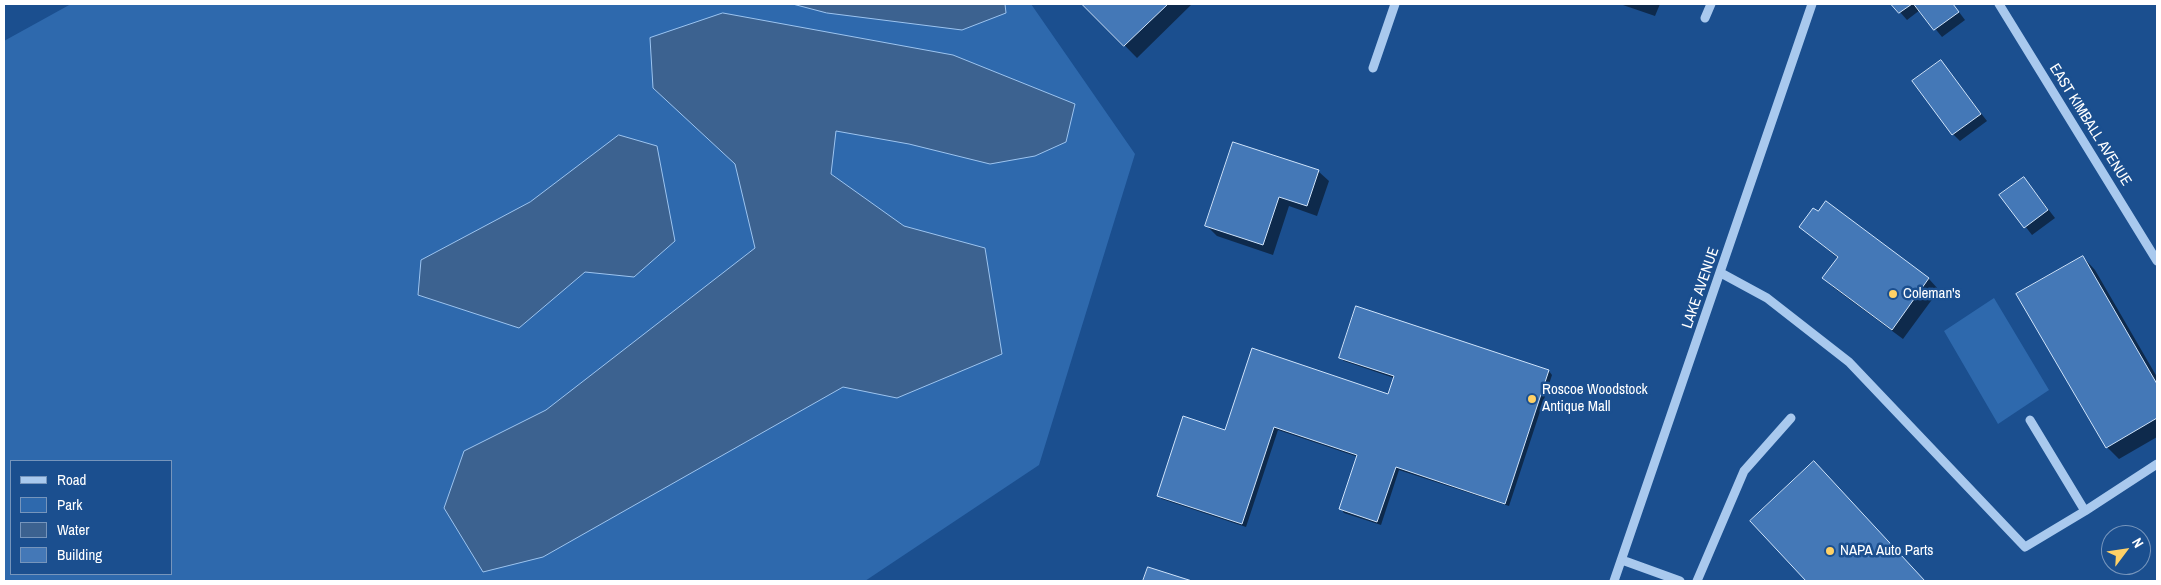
<!DOCTYPE html>
<style>
body{margin:0}
#map{position:relative;width:2161px;height:585px;overflow:hidden;background:#1b4f8f;font-family:"Archivo Narrow",sans-serif}
canvas{display:block}
.frame{position:absolute;inset:0;border:5px solid #fff;pointer-events:none}
.legend{position:absolute;left:10px;top:460px;width:162px;height:115px;box-sizing:border-box;background:#1b4f8f;border:1px solid #7695bc;margin:0;padding:6px 9px;list-style:none;font-size:15px;color:#fff}
.legend li{display:flex;align-items:center;gap:10px;height:25px}
.legend b{width:25px;border:1px solid #7695bc}
.north{position:absolute;left:2101px;top:525px;width:50px;height:50px;box-sizing:border-box;background:#1b4f8f;border:1px solid #7695bc;border-radius:50%;rotate:59deg;font-size:14px;font-weight:700;line-height:20px;text-align:center;color:#fff}
.north::after{content:'';display:block;margin:auto;width:18px;height:22px;background:#ffd166;clip-path:polygon(50% 0,100% 100%,50% 72%,0 100%)}
</style>
<div id="map">
<canvas width="2161" height="585"></canvas>
<div class="frame"></div>
<ul class="legend">
<li><b style="height:6px;background:#a9c9ee"></b>Road</li>
<li><b style="height:14px;background:#2e69ad"></b>Park</li>
<li><b style="height:14px;background:#3c6290"></b>Water</li>
<li><b style="height:14px;background:#4478b7"></b>Building</li>
</ul>
<div class="north">N</div>
</div>
<script>
const ctx = document.querySelector('canvas').getContext('2d');
ctx.lineJoin = 'round';
function fillPath(path, color) { ctx.fillStyle = color; ctx.fill(path, 'evenodd'); }
function stroke(path, color, width, dash) { ctx.strokeStyle = color; ctx.lineWidth = width; ctx.lineCap = dash ? 'butt' : 'round'; ctx.setLineDash(dash || []); ctx.stroke(path); }
function write(font, color, halo, rows, align = 'center') {
  ctx.font = font + ' "Archivo Narrow",sans-serif'; ctx.lineWidth = 5; ctx.setLineDash([]); ctx.textBaseline = 'middle'; ctx.strokeStyle = halo; ctx.fillStyle = color; for (const [text, x, y, turn = 0] of rows) {
    ctx.save(); ctx.translate(x, y); ctx.rotate((+turn || 0) * Math.PI / 180); ctx.textAlign = isNaN(turn) ? turn : align; if (halo) ctx.strokeText(text, 0, 0); ctx.fillText(text, 0, 0); ctx.restore();
  }
}
const green = new Path2D(`
 M 71,4 L 1031,4 L 1135,154 L 1039,465 L 865,581 L 4,581 L 4,41 ZM 11,461 L 171,461 L 171,574 L 11,574 Z
 M 1994,298 L 2049,390 L 1998,424 L 1944,331 Z`);
const water = new Path2D(`
 M 793,4 L 1005,4 L 1006,13 L 962,30 L 827,13 Z
 M 723,13 L 953,55 L 1075,104 L 1066,142 L 1035,156 L 990,164 L 909,144 L 836,131 L 831,174 L 904,226 L 985,248 L 1002,354 L 897,398 L 843,387 L 543,557 L 483,572 L 444,508 L 464,451 L 546,410 L 755,248 L 735,164 L 653,88 L 650,38 Z
 M 619,135 L 657,146 L 675,241 L 634,277 L 585,272 L 519,328 L 418,295 L 421,260 L 530,202 Z`);
const shadow = new Path2D(`
 M 1084,4 L 1192,4 L 1137,58 Z
 M 1620,4 L 1660,4 L 1655,16 Z
 M 1893,4 L 1953,4 L 1965,20 L 1942,37 L 1920,10 L 1907,20 Z
 M 1941,62 L 1987,121 L 1960,141 L 1953,134 Z
 M 1318,171 L 1329,181 L 1317,216 L 1289,206 L 1273,255 L 1217,236 L 1207,226 Z
 M 2024,178 L 2055,218 L 2032,235 L 2001,195 Z
 M 1826,203 L 1929,279 L 1939,290 L 1903,339 L 1834,288 L 1823,278 L 1838,258 L 1800,227 L 1819,213 Z
 M 2083,257 L 2095,270 L 2157,377 L 2157,437 L 2119,459 L 2107,447 Z
 M 1357,307 L 1549,371 L 1552,375 L 1509,506 L 1399,470 L 1381,525 L 1344,513 L 1341,509 L 1358,457 L 1278,430 L 1246,527 L 1162,499 L 1158,495 L 1226,432 L 1389,395 L 1394,378 L 1344,361 L 1340,358 Z
 M 1826,475 L 1924,581 L 1808,581 L 1752,521 Z`);
const building = new Path2D(`
 M 1082,4 L 1168,4 L 1124,46 Z
 M 1891,4 L 1912,4 L 1899,13 Z
 M 1914,4 L 1953,4 L 1959,12 L 1934,30 Z
 M 1941,60 L 1981,114 L 1952,135 L 1912,81 Z
 M 1233,142 L 1319,170 L 1307,206 L 1279,197 L 1263,245 L 1205,226 Z
 M 2024,177 L 2048,210 L 2024,228 L 1999,195 Z
 M 1826,201 L 1929,278 L 1892,330 L 1822,278 L 1838,257 L 1799,227 L 1813,208 L 1818,211 Z
 M 2083,256 L 2157,384 L 2157,418 L 2106,448 L 2016,294 Z
 M 1356,306 L 1549,370 L 1505,504 L 1396,467 L 1377,522 L 1339,509 L 1357,455 L 1274,427 L 1242,524 L 1157,496 L 1183,416 L 1225,430 L 1252,348 L 1388,394 L 1394,376 L 1339,358 Z
 M 1814,461 L 1925,581 L 1806,581 L 1750,521 Z
 M 1148,567 L 1192,581 L 1143,581 Z`);
const minor = new Path2D(`
 M 1999,4 L 2157,261
 M 1705,18 L 1711,4
 M 1373,68 L 1395,4
 M 1721,273 L 1767,298 L 1849,362 L 2025,547 L 2085,511 L 2030,420
 M 2085,511 L 2157,464
 M 1622,560 L 1680,581
 M 1614,581 L 1812,4
 M 1697,581 L 1744,471 L 1791,418`);
const markers = [
 [1893,294,5,"#ffd166"],
 [1532,399,5,"#ffd166"],
 [1830,551,5,"#ffd166"]
];
const streetNames = [
 ["EAST KIMBALL AVENUE",2090,125,58],
 ["LAKE AVENUE",1701,288,-71]
];
const poiNames = [
 ["Coleman's",1903,294],
 ["Roscoe Woodstock",1542,390],
 ["Antique Mall",1542,407],
 ["NAPA Auto Parts",1840,551]
];
fillPath(green, '#2e69ad');
fillPath(water, '#3c6290');
stroke(water, '#9cc4f0', 1);
fillPath(shadow, '#0007');
fillPath(building, '#4478b7');
stroke(building, '#cfe3fa', 1);
stroke(minor, '#a9c9ee', 9);
for (const [x, y, r, color] of markers) { const dot = new Path2D(); dot.arc(x, y, r, 0, 2 * Math.PI); ctx.fillStyle = color; ctx.fill(dot); stroke(dot, '#1b4f8f', 2); }
write('15px', '#fff', '#1b4f8f', streetNames);
write('15px', '#fff', '#1b4f8f', poiNames, 'left');
</script>
